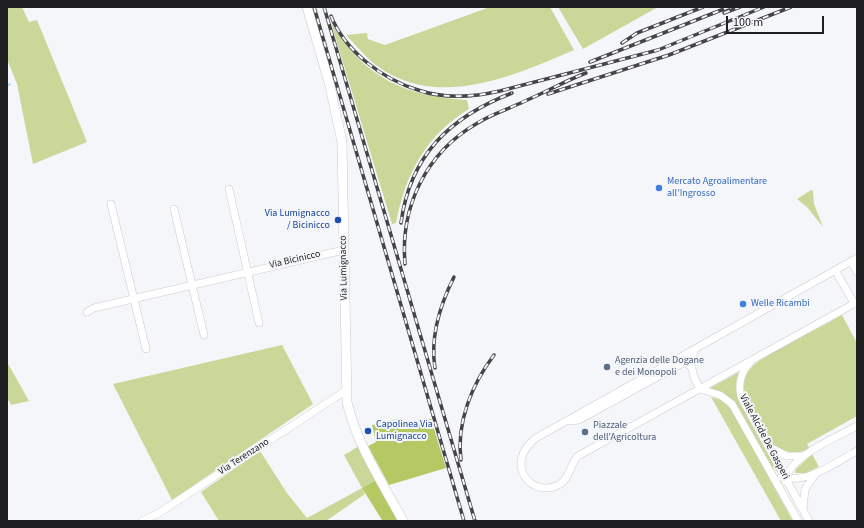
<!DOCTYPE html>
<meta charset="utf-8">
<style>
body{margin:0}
#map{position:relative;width:864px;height:528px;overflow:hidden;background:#f5f6fa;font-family:"Source Sans 3",sans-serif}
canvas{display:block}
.frame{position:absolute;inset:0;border:8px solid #1e1e20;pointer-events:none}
.scale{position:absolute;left:726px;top:16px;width:98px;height:18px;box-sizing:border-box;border:2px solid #1e1e20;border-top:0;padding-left:5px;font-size:12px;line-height:14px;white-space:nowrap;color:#1e1e20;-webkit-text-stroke:3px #f5f6fa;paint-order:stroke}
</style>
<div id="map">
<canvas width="864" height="528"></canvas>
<div class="frame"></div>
<div class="scale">100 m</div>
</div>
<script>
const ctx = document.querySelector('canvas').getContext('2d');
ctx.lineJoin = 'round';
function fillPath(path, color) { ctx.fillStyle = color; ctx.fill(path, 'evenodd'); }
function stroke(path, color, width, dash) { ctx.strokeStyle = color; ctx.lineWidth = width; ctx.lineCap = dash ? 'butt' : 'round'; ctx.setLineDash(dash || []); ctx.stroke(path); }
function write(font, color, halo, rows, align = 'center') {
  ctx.font = font + ' "Source Sans 3",sans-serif'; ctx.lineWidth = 4; ctx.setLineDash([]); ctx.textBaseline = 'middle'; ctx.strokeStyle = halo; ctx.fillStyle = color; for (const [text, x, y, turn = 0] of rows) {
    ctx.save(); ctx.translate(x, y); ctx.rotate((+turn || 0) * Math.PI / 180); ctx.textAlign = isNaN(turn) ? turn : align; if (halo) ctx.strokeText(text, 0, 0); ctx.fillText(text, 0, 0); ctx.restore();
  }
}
const green = new Path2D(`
 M 7,7 L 22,7 L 29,22 L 37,20 L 87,142 L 33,164 L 17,84 L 7,59 Z
 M 490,7 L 550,7 L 574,50 C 511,77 434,112 372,62 C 363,54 355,44 346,35 L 367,33 L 368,39 L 385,45 Z
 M 558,7 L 658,7 L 583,49 Z
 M 331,23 C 365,78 404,96 467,100 L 469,109 C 426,135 405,175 396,223 L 392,224 Z
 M 811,190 L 813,191 L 814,204 L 823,227 L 807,207 L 797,199 Z
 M 842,315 L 857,343 L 857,416 L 807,444 L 810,449 C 799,453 787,454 777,448 C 766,442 747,407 744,395 C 743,388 744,377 748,371 C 757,357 824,326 842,315 Z
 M 282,345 L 313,404 L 172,500 L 113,384 Z
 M 7,362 L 29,401 L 11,405 L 7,398 Z
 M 739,372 L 736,390 L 739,401 L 778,472 L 772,468 L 734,402 L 722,393 L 710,388 Z
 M 711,397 L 721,400 L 731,409 L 793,521 L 781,521 Z
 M 359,446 L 376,480 L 362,488 L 365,494 L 326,521 L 219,521 L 201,492 L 260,451 L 287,493 L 307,518 L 362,488 L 344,455 Z
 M 812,454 L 819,467 L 805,473 L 795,473 L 796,469 Z`);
const forest = new Path2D(`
 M 399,419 L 409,423 L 431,419 L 446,468 L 389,485 L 368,446 L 376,442 L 372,425 Z
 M 376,480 L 398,521 L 381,521 L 382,520 L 362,488 Z`);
const stream = new Path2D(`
 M 7,86 L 10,84`);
const street = new Path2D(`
 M 229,189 L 259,323
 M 111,204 L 146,349
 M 174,209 L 204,335
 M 857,258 L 536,438 C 502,465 533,500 560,484 C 570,478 570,464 578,456 L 857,302
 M 851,261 L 857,272
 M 835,270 L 854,303
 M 87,312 L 94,308 L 344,250
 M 695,349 C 689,365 692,375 700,389
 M 750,363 C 740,373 738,384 741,397 L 809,521
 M 700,389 L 720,395 L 732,404 L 798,521
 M 569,421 L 579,420 L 681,364 L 687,364 L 691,367
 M 769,447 L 787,456 L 802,456
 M 781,477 C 809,484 834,463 857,451
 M 785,481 C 789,456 837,437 857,426
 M 803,509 L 805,489 L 815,475
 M 142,521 L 159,513 L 345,391`);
const secondary = new Path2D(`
 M 307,7 L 330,86 L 342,142 L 347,402 C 357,445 382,482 403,521`);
const rail = new Path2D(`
 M 314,7 L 464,521
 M 324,7 L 475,521
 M 724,13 L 740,7
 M 331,16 C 345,51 382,79 418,90 C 444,99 474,97 500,91 L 658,50 L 764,7
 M 622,43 L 637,33 L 703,7
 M 590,62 L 729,7
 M 548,94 L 669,55 L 791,7
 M 401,223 C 410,155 450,117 512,93
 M 405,264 C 400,207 426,153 476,124 C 491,114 509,109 525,101 C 546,92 565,81 586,73
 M 435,368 C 430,337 440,305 454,277
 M 461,460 C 456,423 472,384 494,355`);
const markers = [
 [659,188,4,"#3f7fe0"],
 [338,220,4,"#1a4fb4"],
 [743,304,4,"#3f7fe0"],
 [607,367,4,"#5c6f8a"],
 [368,431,4,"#1a4fb4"],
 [585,432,4,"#5c6f8a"]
];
const shopNames = [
 ["Mercato Agroalimentare",667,182],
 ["all’Ingrosso",667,194],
 ["Welle Ricambi",751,304]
];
const transitNames = [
 ["Via Lumignacco",330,214],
 ["/ Bicinicco",330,226],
 ["Capolinea Via",376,425,"left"],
 ["Lumignacco",376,437,"left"]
];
const streetNames = [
 ["Via Bicinicco",295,260,-13],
 ["Via Lumignacco",344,268,-91],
 ["Viale Alcide De Gasperi",764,437,62],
 ["Via Terenzano",244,457,-33]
];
const serviceNames = [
 ["Agenzia delle Dogane",615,361],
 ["e dei Monopoli",615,373],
 ["Piazzale",593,426],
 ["dell'Agricoltura",593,438]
];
fillPath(green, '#c9d899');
fillPath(forest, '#b4c964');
stroke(stream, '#a2d4fd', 2);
stroke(street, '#cacace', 8);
stroke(secondary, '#cacace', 10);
stroke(street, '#fff', 7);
stroke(secondary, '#fff', 9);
stroke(rail, '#454547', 3.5);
stroke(rail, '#f5f6fa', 2, [6]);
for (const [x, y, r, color] of markers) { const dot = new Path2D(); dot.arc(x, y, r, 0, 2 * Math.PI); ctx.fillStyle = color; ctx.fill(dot); stroke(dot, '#f5f6fa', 1.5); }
write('10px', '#366cbe', '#f5f6fa', shopNames, 'left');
write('10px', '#164399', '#f5f6fa', transitNames, 'right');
write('10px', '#1e1e20', '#f5f6fa', streetNames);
write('10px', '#4e5e75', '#f5f6fa', serviceNames, 'left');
</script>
